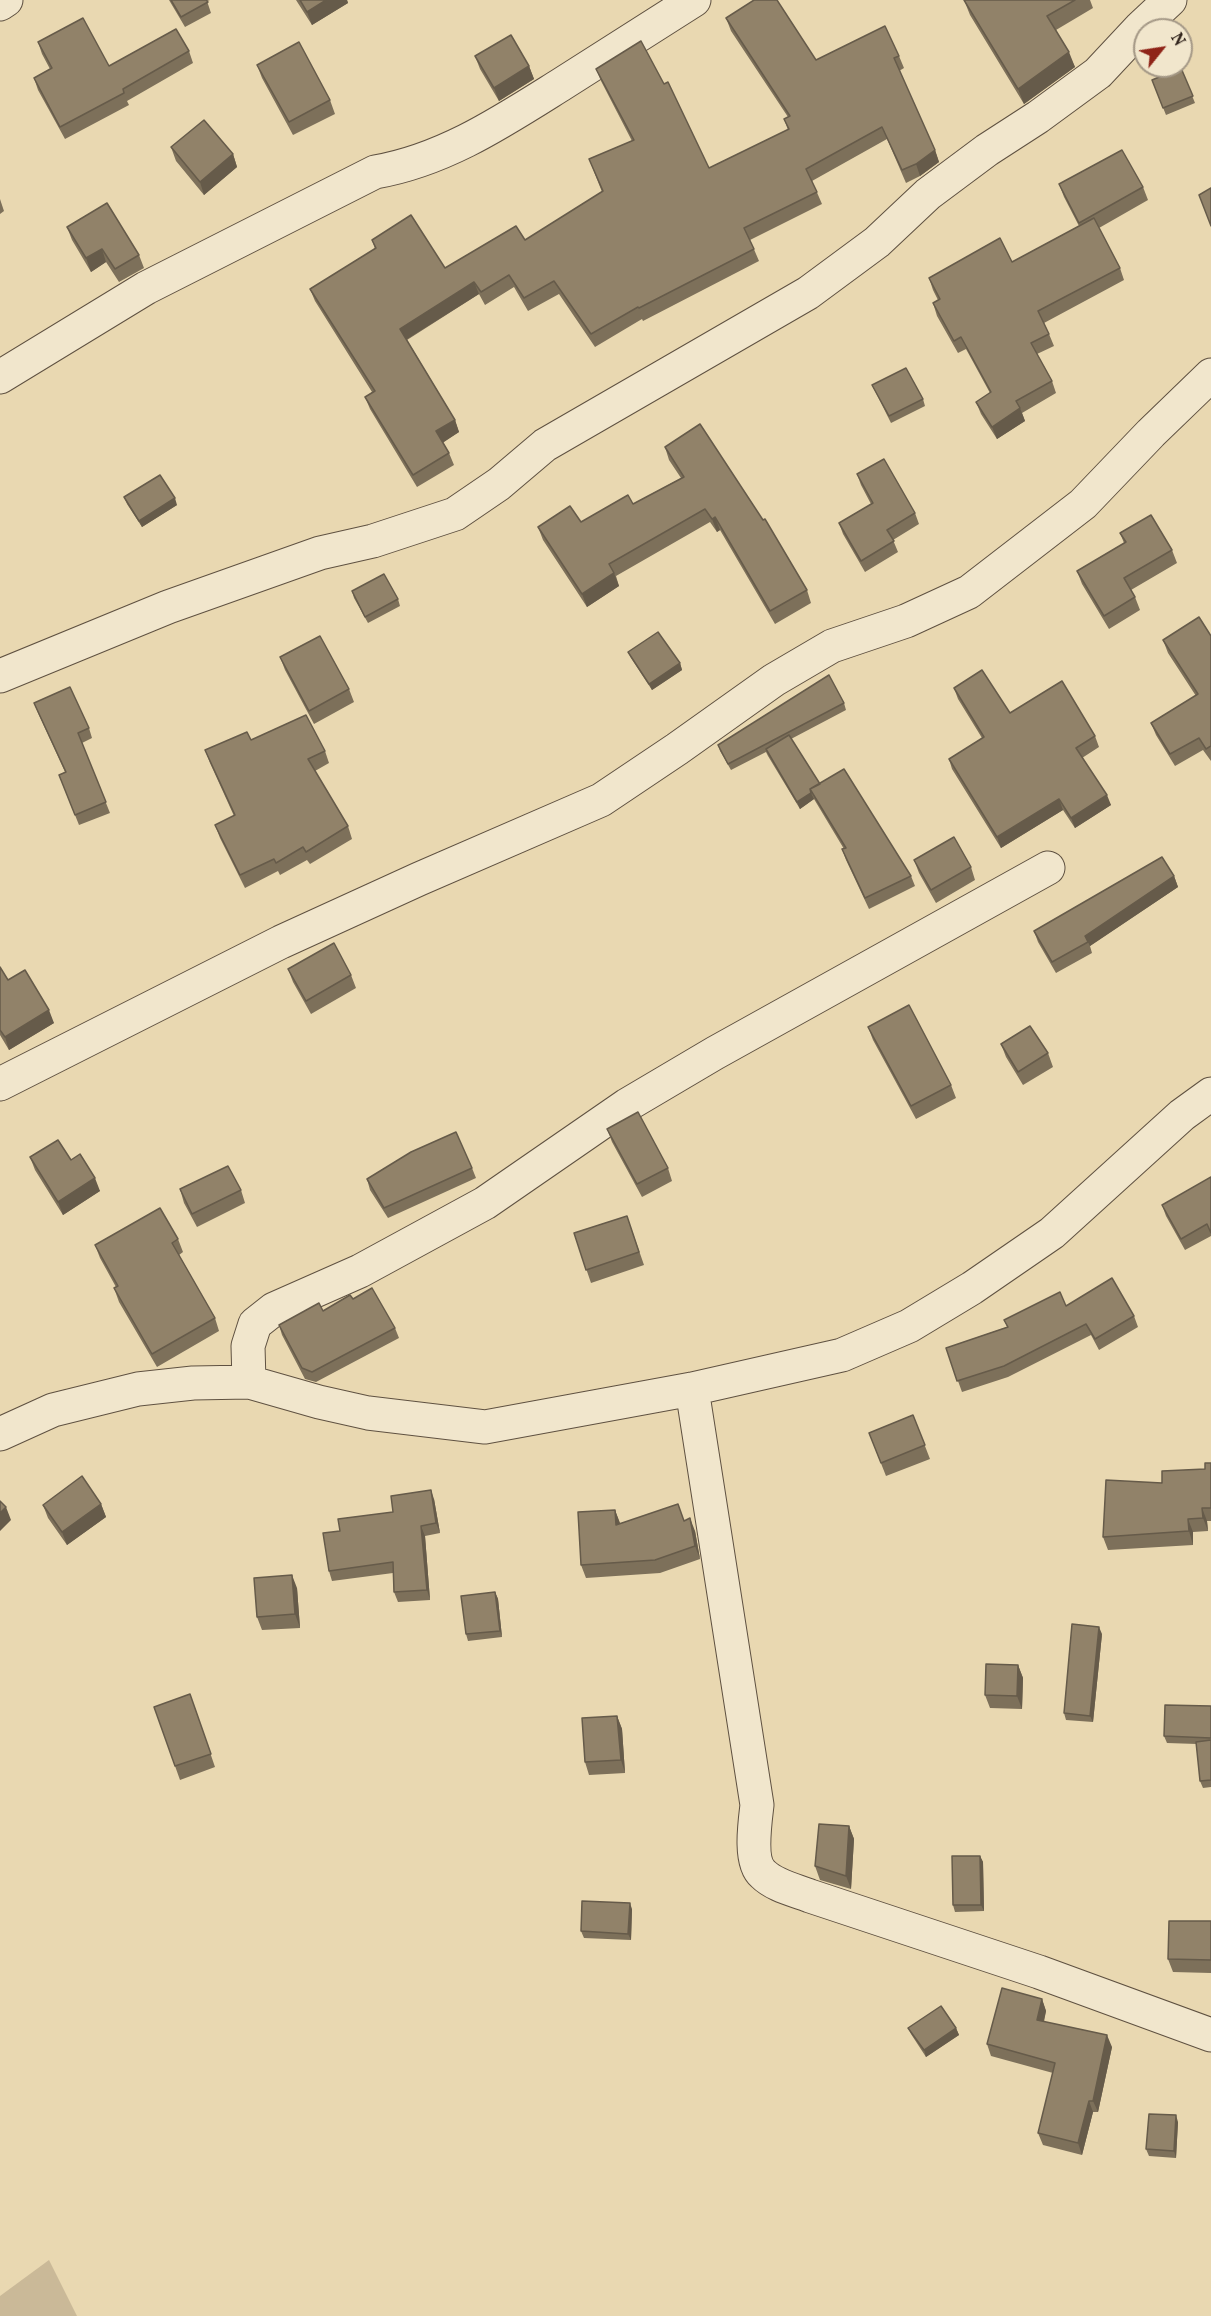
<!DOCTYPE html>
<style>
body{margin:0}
#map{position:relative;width:1211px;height:2316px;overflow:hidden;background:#e9d8b1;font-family:Vollkorn,serif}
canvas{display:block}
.north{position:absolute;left:1133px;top:18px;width:60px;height:60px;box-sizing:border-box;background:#f1e6cc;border:2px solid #a49886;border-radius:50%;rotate:60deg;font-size:16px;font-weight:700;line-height:24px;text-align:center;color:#31241c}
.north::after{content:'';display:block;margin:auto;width:21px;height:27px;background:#8f2418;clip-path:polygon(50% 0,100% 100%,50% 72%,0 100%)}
</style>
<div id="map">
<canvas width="1211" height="2316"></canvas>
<div class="north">N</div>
</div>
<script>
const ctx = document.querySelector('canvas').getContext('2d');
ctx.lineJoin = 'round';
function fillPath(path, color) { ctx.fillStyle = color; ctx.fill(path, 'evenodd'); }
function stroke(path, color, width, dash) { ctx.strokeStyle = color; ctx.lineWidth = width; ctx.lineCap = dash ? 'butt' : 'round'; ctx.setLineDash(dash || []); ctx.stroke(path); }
const green = new Path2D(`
 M 49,2260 L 77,2316 L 0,2316 L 0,2296 Z`);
const minor = new Path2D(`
 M 0,4 L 6,0
 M 0,377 L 146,288 L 375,172 C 445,160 503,121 562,84 C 606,56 650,28 694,0
 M 0,676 L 168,607 L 320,553 L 373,541 L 455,514 L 499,484 L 545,445 L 808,293 L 877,242 L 928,194 L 987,150 L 1038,117 L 1098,73 L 1141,27 L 1170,0
 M 0,1084 L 281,942 L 419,879 L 601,800 L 677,749 L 774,680 L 832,646 L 906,621 L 969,592 L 1083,504 L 1151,433 L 1211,375
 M 249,1382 L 248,1346 L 255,1324 L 274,1309 L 360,1271 L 485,1203 L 627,1105 L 715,1053 L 1048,868
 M 692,1389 L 757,1805 C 755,1822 749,1862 763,1874 C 775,1886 795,1890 810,1896 L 1039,1972 L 1211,2035
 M 0,1434 L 53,1410 L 138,1389 L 193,1383 L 249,1382 L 319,1402 L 368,1413 L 485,1427 L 692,1389 L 842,1355 L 909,1326 L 972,1288 L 1052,1233 L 1182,1115 L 1211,1094`);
const wall = new Path2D(`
 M 169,0 L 210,0 L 207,1 L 211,13 L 185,27 Z
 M 296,0 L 347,0 L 348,3 L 312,25 Z
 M 964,0 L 1090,0 L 1093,8 L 1056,30 L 1075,67 L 1024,104 L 970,15 Z
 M 726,18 L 816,60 L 899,56 L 904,68 L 899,71 L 935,150 L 939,162 L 920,176 L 906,183 L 887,139 L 812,181 L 822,204 L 750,240 L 759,261 L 643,321 L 642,319 L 595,347 L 559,294 L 528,311 L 514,287 L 485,305 L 479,294 L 407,340 L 455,420 L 459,432 L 443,442 L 449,453 L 454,465 L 417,487 L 370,409 L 365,397 L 372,392 L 315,301 L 310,289 L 375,249 L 372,240 L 445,268 L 525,240 L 602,192 L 589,159 L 632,141 L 601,81 L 596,69 L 709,168 L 788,130 L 784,119 L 788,117 L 731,31 Z
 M 38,42 L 109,66 L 189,51 L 193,63 L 127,101 L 129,105 L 65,139 L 38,90 L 34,78 L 50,69 L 42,54 Z
 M 475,56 L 529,66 L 534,79 L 499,101 L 480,69 Z
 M 257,65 L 330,100 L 335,114 L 293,135 L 262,78 Z
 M 1181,68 L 1195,103 L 1166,115 L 1152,80 Z
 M 171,147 L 233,154 L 237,167 L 204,195 L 176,161 Z
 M 1059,184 L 1143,187 L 1148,200 L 1099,228 L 1120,268 L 1124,280 L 1044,323 L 1049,334 L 1054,346 L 1037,354 L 1052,381 L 1056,393 L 1022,413 L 1025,421 L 997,439 L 981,414 L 976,402 L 990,393 L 966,349 L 958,353 L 937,316 L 933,303 L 938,300 L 933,290 L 929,278 L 1012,262 L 1079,226 L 1064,197 Z
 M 0,199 L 4,211 L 0,214 Z
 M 67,227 L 139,255 L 144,268 L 119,282 L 106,262 L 91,272 L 72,240 Z
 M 872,385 L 923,399 L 925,406 L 891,423 Z
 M 665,447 L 807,590 L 811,603 L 775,624 L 720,530 L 717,532 L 710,522 L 616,576 L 619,586 L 587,607 L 543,540 L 538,527 L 581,522 L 633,504 L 681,478 L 669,460 Z
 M 857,474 L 915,513 L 919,524 L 893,540 L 898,552 L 865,572 L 843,534 L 839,523 L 871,504 L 861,485 Z
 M 124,497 L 177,505 L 142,527 L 127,504 Z
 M 1120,533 L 1172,550 L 1177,563 L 1131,590 L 1135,597 L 1140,610 L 1109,629 L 1082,584 L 1077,571 L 1124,543 Z
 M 352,591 L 398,599 L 400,606 L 368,623 L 354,598 Z
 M 1211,636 L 1211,761 L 1203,750 L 1175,766 L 1156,735 L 1151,723 L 1196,696 L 1168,653 L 1163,640 Z
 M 628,652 L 680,663 L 682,670 L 652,690 L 631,658 Z
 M 280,657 L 349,689 L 354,702 L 314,724 L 285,670 Z
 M 954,688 L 1010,713 L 1095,736 L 1099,747 L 1082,758 L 1111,805 L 1075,828 L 1063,810 L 1001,848 L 952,769 L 949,759 L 982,738 L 958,699 Z
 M 34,703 L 89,728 L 92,738 L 82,743 L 110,813 L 79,825 L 59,775 L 65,772 L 38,713 Z
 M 844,703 L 846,710 L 791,739 L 820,784 L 911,876 L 915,886 L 869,909 L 846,860 L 842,849 L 844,849 L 814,799 L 800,809 L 768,756 L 766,752 L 731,770 L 720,751 L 718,745 Z
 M 251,740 L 325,751 L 329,763 L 315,771 L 348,826 L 352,839 L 310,864 L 307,860 L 280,875 L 278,871 L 245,888 L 220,838 L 215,825 L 234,816 L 210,763 L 205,750 Z
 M 914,860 L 971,867 L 975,880 L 936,903 L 919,873 Z
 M 1174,876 L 1178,887 L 1090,946 L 1092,953 L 1056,973 L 1038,942 L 1034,931 Z
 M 0,967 L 8,980 L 54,1023 L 9,1050 L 0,1035 Z
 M 288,969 L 351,975 L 356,988 L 311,1014 L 293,982 Z
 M 868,1027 L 951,1085 L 956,1098 L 916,1119 L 873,1040 Z
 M 1001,1044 L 1048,1053 L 1053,1067 L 1023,1085 L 1006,1057 Z
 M 607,1129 L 668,1168 L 672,1181 L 642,1197 L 612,1142 Z
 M 30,1157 L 71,1160 L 100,1191 L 63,1215 L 35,1170 Z
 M 472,1168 L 476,1178 L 388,1218 L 370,1190 L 367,1179 Z
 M 1211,1177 L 1211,1236 L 1185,1250 L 1166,1216 L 1162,1205 Z
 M 180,1189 L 241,1190 L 245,1203 L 197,1227 L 184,1203 Z
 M 627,1216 L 644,1265 L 591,1283 L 574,1233 Z
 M 178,1239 L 183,1252 L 179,1255 L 215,1318 L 219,1331 L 157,1367 L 119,1302 L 114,1288 L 116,1287 L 100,1258 L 95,1245 Z
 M 353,1299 L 395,1328 L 399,1338 L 316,1382 L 305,1379 L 282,1335 L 279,1325 L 323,1311 Z
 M 1066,1306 L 1134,1316 L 1138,1327 L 1099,1350 L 1091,1335 L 1008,1377 L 962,1392 L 946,1348 L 1007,1327 L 1004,1320 Z
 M 913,1415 L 930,1459 L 886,1476 L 869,1433 Z
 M 1211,1463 L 1211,1521 L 1207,1521 L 1208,1531 L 1193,1532 L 1193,1545 L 1108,1550 L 1103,1537 L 1162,1483 L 1205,1469 Z
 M 434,1499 L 440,1533 L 425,1536 L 430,1600 L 398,1602 L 394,1592 L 393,1573 L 332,1581 L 329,1571 L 340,1531 Z
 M 101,1504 L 106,1517 L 67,1545 L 48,1518 L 43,1505 Z
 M 615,1510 L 620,1524 L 684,1521 L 695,1531 L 700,1559 L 660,1573 L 586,1578 L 581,1565 Z
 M 297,1588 L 300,1628 L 262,1630 L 257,1617 Z
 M 495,1592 L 498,1599 L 502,1637 L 468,1641 L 466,1634 Z
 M 1102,1634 L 1093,1722 L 1066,1720 L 1064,1713 Z
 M 1018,1665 L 1023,1678 L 1022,1709 L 990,1708 L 985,1695 Z
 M 190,1694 L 215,1767 L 180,1780 L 175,1766 Z
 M 1211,1706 L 1211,1787 L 1203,1788 L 1200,1781 L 1197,1744 L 1167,1743 L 1164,1736 Z
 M 617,1716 L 622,1729 L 625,1773 L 589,1775 L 585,1762 Z
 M 849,1826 L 854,1839 L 851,1889 L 820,1880 L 815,1866 Z
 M 980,1856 L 983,1862 L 984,1911 L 955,1912 L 953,1905 Z
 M 632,1909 L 631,1940 L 584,1938 L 581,1931 Z
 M 1211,1921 L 1211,1973 L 1173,1972 L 1168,1959 Z
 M 1042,1999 L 1046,2011 L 1044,2022 L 1112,2047 L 1098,2112 L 1093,2112 L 1082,2155 L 1043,2145 L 1038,2133 L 1053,2073 L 991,2056 L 987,2044 Z
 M 908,2028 L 956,2028 L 959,2035 L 926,2057 L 911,2034 Z
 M 1178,2122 L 1176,2158 L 1149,2156 L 1146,2149 Z`);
const shadedWall = new Path2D(`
 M 326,0 L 347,0 L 348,3 L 312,25 L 307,12 Z
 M 1069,52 L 1075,67 L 1024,104 L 1018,89 Z
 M 529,66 L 534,79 L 499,101 L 494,88 Z
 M 935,150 L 939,162 L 920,176 L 916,164 Z
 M 233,154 L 237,167 L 204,195 L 200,182 Z
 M 102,249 L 106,262 L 91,272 L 86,258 Z
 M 474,282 L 479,294 L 404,341 L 400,329 Z
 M 1020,408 L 1025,421 L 997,439 L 992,427 Z
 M 455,420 L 459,432 L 441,444 L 436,431 Z
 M 175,498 L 177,505 L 142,527 L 139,521 Z
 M 715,517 L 720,530 L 717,532 L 712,519 Z
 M 614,573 L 619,586 L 587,607 L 582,594 Z
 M 680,663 L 682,670 L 652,690 L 649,684 Z
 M 811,793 L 814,799 L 800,809 L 797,802 Z
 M 1107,795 L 1111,805 L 1075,828 L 1071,818 Z
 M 1059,799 L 1063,810 L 1001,848 L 997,837 Z
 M 1174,876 L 1178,887 L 1090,946 L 1085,936 Z
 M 49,1010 L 54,1023 L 9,1050 L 5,1037 Z
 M 95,1178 L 100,1191 L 63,1215 L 58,1202 Z
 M 431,1490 L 434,1499 L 440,1533 L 436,1523 Z
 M 101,1504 L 106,1517 L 67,1545 L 62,1532 Z
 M 6,1507 L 11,1520 L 0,1531 L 0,1513 Z
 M 1202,1508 L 1207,1521 L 1208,1531 L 1203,1518 Z
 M 615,1510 L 620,1523 L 621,1539 L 616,1525 Z
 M 690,1518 L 695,1531 L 700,1559 L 695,1546 Z
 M 1188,1519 L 1193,1532 L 1193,1545 L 1189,1531 Z
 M 421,1526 L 425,1536 L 430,1600 L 427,1590 Z
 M 292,1575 L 297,1588 L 300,1628 L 295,1614 Z
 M 495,1592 L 498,1599 L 502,1637 L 500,1631 Z
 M 1099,1627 L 1102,1634 L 1093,1722 L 1090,1716 Z
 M 1018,1665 L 1023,1678 L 1022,1709 L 1017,1696 Z
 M 617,1716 L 622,1729 L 625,1773 L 621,1760 Z
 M 849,1826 L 854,1839 L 851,1889 L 846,1876 Z
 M 980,1856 L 983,1862 L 984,1911 L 981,1905 Z
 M 630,1903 L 632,1909 L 631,1940 L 628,1934 Z
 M 1042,1999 L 1046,2011 L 1041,2032 L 1037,2020 Z
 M 956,2028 L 959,2035 L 926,2057 L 924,2050 Z
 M 1107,2035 L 1112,2047 L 1098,2112 L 1093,2101 Z
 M 1089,2101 L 1093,2112 L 1082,2155 L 1078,2143 Z
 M 1176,2115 L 1178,2122 L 1176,2158 L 1174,2151 Z`);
const building = new Path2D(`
 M 171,0 L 206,0 L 208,2 L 181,17 Z
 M 300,0 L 326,0 L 307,12 Z
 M 754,0 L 777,0 L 816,60 L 885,26 L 899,56 L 894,58 L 935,150 L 916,164 L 902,170 L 882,127 L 806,169 L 817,192 L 744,228 L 754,249 L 639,308 L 638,307 L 591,334 L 554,281 L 524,298 L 509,275 L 481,292 L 474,282 L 400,329 L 455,420 L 436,431 L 449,453 L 413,475 L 365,397 L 375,391 L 310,289 L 376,248 L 372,240 L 411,215 L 445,268 L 516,226 L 525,240 L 603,191 L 589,159 L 634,140 L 596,69 L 641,41 L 664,84 L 668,82 L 709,168 L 789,129 L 784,119 L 790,116 L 726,18 Z
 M 964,0 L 1075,0 L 1047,16 L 1069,52 L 1018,89 Z
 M 83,18 L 109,66 L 176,29 L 189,51 L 123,89 L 124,93 L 60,127 L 34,78 L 52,68 L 38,42 Z
 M 511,35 L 529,66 L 494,88 L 475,56 Z
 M 299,42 L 330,100 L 289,122 L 257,65 Z
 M 1181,68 L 1193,96 L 1163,108 L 1152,80 Z
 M 204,120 L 233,154 L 200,182 L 171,147 Z
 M 1122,150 L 1143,187 L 1079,223 L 1059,184 Z
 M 1211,188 L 1211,226 L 1199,195 Z
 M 107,203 L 139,255 L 115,269 L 102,249 L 86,258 L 67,227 Z
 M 1094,218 L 1120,268 L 1038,311 L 1049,334 L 1031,343 L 1052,381 L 1016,401 L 1020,408 L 992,427 L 976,402 L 991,392 L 961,337 L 954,341 L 933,303 L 940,299 L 929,278 L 1000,238 L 1012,262 Z
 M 906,368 L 923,399 L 889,416 L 872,385 Z
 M 700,424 L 763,520 L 765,519 L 807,590 L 770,611 L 715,517 L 712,519 L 705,509 L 609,564 L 614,573 L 582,594 L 538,527 L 570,506 L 581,522 L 628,495 L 633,504 L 684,477 L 665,447 Z
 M 884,459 L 915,513 L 887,530 L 894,541 L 861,561 L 839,523 L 873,503 L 857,474 Z
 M 160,475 L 175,498 L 139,521 L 124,497 Z
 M 1151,515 L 1172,550 L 1124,578 L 1135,597 L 1104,616 L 1077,571 L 1126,542 L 1120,533 Z
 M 384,574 L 398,599 L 365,617 L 352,591 Z
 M 1199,617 L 1211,636 L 1211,746 L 1206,749 L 1199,738 L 1170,754 L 1151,723 L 1198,694 L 1163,640 Z
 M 658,632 L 680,663 L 649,684 L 628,652 Z
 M 320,636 L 349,689 L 309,711 L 280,657 Z
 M 982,670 L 1010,713 L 1062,681 L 1095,736 L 1076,748 L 1107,795 L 1071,818 L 1059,799 L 997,837 L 949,759 L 984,737 L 954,688 Z
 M 829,675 L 844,703 L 728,764 L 718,745 Z
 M 70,687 L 89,728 L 78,733 L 106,802 L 75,815 L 59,775 L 66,772 L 34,703 Z
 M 306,715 L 325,751 L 308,759 L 348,826 L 306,852 L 303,847 L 276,863 L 274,859 L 240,875 L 215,825 L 235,815 L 205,750 L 247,732 L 251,740 Z
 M 789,735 L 820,784 L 810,789 L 811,793 L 797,802 L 766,749 Z
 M 844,769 L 911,876 L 865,898 L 842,849 L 846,848 L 810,789 Z
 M 954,837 L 971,867 L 931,890 L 914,860 Z
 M 1162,857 L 1174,876 L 1085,936 L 1088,942 L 1052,962 L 1034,931 Z
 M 334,943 L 351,975 L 306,1001 L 288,969 Z
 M 0,967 L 8,980 L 25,970 L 49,1010 L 5,1037 L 0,1030 Z
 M 909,1005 L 951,1085 L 911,1106 L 868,1027 Z
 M 1030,1026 L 1048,1053 L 1018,1072 L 1001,1044 Z
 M 638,1112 L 668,1168 L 637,1184 L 607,1129 Z
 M 456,1132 L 472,1168 L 384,1208 L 367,1179 L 411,1152 Z
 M 58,1140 L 71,1160 L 80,1154 L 95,1178 L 58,1202 L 30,1157 Z
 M 228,1166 L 241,1190 L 192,1214 L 180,1189 Z
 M 1211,1177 L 1211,1233 L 1207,1224 L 1181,1239 L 1162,1205 Z
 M 160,1208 L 178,1239 L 172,1243 L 215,1318 L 152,1354 L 114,1288 L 118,1286 L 95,1245 Z
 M 627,1216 L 639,1252 L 586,1270 L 574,1233 Z
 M 1112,1278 L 1134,1316 L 1095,1339 L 1086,1324 L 1004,1366 L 957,1381 L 946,1348 L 1008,1327 L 1004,1320 L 1060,1292 L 1066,1306 Z
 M 372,1288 L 395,1328 L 312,1372 L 302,1368 L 279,1325 L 319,1303 L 323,1311 L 350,1295 L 353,1299 Z
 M 913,1415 L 925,1445 L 881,1463 L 869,1433 Z
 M 1205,1463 L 1211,1463 L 1211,1508 L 1202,1508 L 1203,1518 L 1188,1519 L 1189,1531 L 1103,1537 L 1106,1480 L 1162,1483 L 1162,1471 L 1205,1469 Z
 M 82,1476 L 101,1504 L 62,1532 L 43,1505 Z
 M 431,1490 L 436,1523 L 421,1526 L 427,1590 L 394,1592 L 393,1562 L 329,1571 L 323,1533 L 340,1531 L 338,1519 L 393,1512 L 391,1496 Z
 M 0,1501 L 6,1507 L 0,1513 Z
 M 678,1504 L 684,1521 L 690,1518 L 695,1546 L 655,1560 L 581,1565 L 578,1512 L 615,1510 L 616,1525 Z
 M 292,1575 L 295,1614 L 257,1617 L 254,1578 Z
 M 495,1592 L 500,1631 L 466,1634 L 461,1596 Z
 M 1072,1624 L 1099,1627 L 1090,1716 L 1064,1713 Z
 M 986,1664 L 1018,1665 L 1017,1696 L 985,1695 Z
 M 190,1694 L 211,1754 L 175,1766 L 154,1707 Z
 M 1165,1705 L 1211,1706 L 1211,1738 L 1164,1736 Z
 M 617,1716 L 621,1760 L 585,1762 L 582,1718 Z
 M 1211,1740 L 1211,1780 L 1200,1781 L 1196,1742 Z
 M 819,1824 L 849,1826 L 846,1876 L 815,1866 Z
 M 952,1856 L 980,1856 L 981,1905 L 953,1905 Z
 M 582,1901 L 630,1903 L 628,1934 L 581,1931 Z
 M 1169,1921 L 1211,1921 L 1211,1960 L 1168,1959 Z
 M 1002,1988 L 1042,1999 L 1037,2020 L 1107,2035 L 1093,2101 L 1089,2101 L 1078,2143 L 1038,2133 L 1055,2063 L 987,2044 Z
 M 941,2006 L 956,2028 L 924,2050 L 908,2028 Z
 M 1149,2114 L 1176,2115 L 1174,2151 L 1146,2149 Z`);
fillPath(green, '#cab998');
stroke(minor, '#5f5141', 35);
stroke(minor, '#f1e6cc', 33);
fillPath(wall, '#7d705a');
fillPath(shadedWall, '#665b4a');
fillPath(building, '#918269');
stroke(building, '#665b4a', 1.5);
</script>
